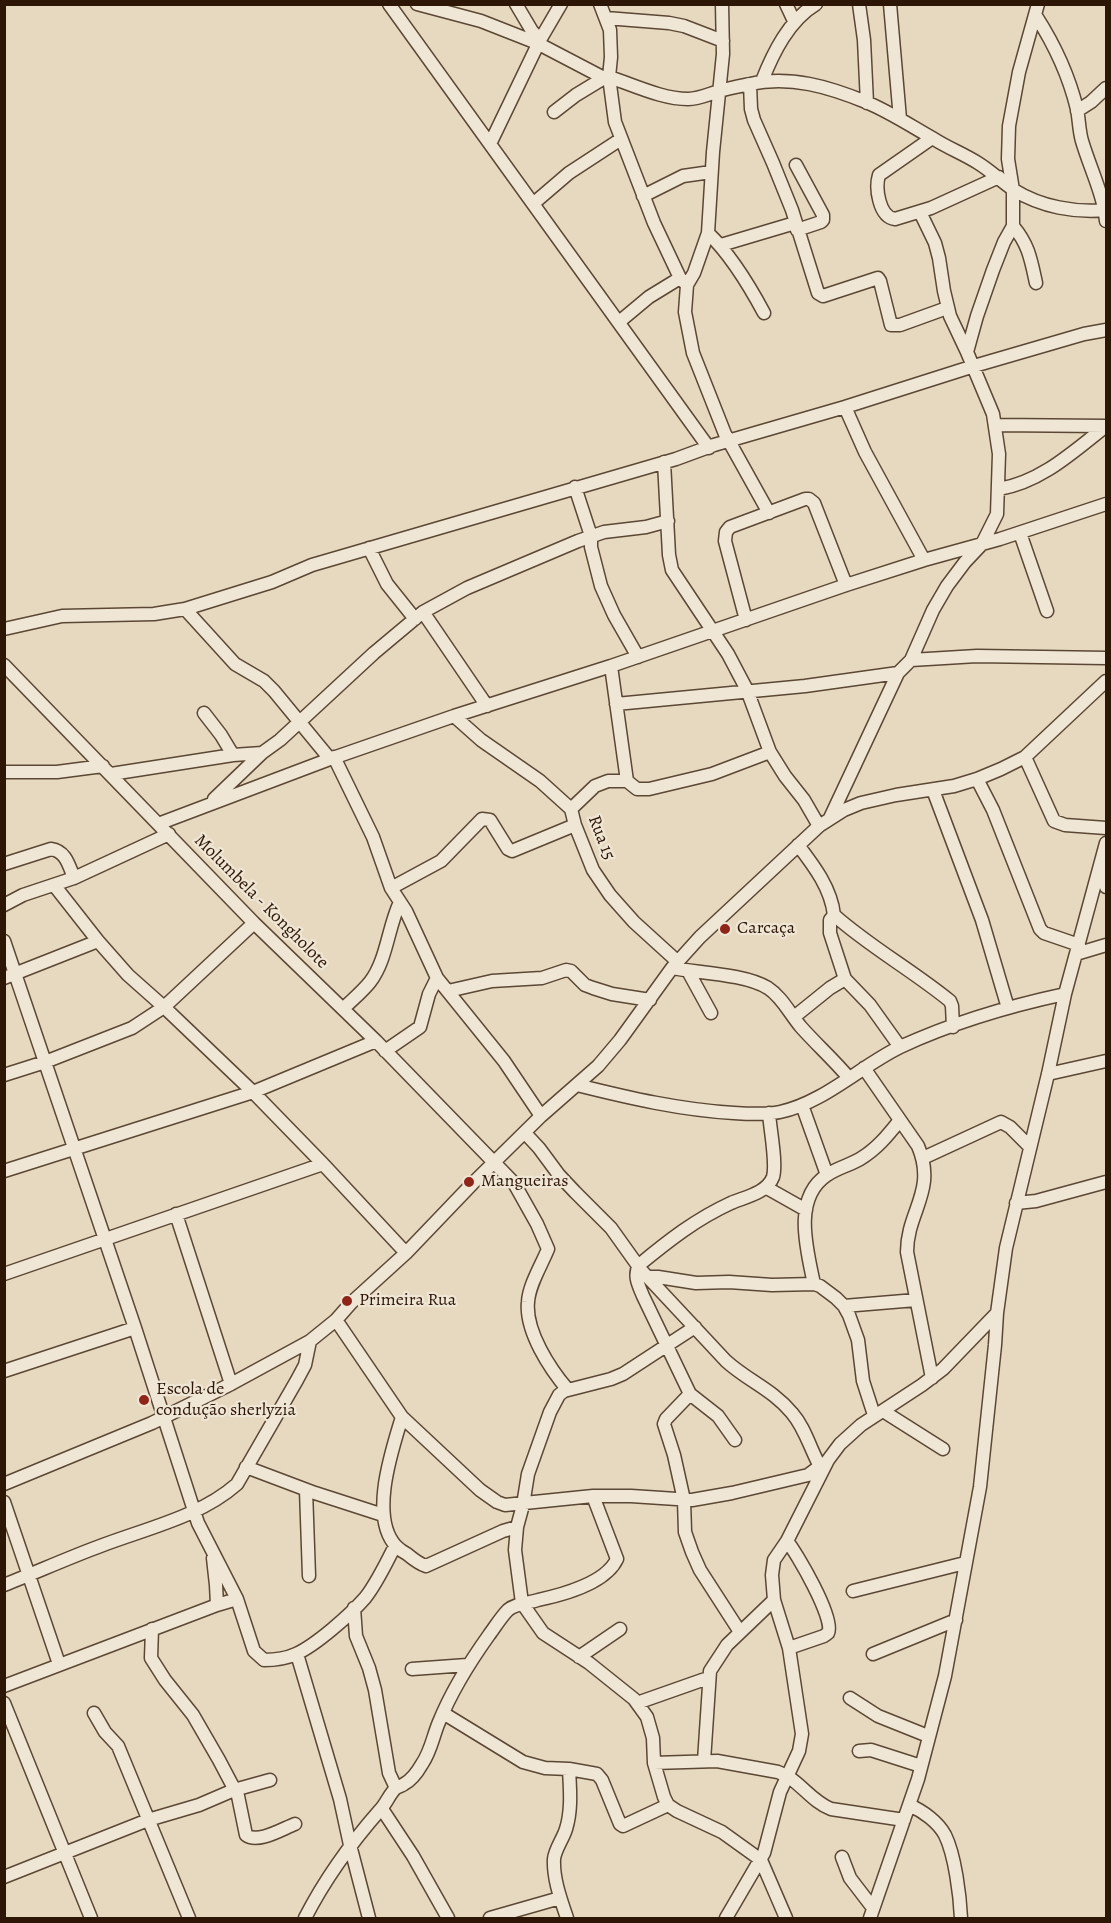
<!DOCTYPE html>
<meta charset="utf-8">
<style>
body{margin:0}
#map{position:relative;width:1111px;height:1923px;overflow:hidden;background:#e6d9bf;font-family:Alegreya,serif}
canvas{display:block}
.frame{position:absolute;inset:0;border:6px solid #2d1606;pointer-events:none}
</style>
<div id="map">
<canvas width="1111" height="1923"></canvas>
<div class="frame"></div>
</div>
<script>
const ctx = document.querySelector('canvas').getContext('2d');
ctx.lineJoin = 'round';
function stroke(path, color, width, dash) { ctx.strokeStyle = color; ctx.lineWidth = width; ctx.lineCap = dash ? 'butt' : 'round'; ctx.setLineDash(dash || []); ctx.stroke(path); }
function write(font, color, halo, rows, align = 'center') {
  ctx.font = font + ' Alegreya,serif'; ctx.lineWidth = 4.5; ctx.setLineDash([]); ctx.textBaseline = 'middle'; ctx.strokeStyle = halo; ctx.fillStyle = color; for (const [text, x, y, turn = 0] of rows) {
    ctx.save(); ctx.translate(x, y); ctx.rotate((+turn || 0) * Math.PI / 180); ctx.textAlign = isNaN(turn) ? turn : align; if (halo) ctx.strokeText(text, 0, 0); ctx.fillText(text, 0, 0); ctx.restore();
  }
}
const minor = new Path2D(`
 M 389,4 L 709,448
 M 417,4 L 481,21 L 537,43 L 604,78 L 609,77 C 634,85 662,99 688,99 C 699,99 709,94 719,91 C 729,88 740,86 750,84 C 790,75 829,87 866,102 C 890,112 911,126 934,139 C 948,148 964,154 978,163 C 991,171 1002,182 1014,190 C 1041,207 1076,213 1106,210
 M 600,4 L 610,30 L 611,57 L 609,77 L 615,122 L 654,223 L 680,278 L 687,285
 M 722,4 L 723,54 L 713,152 L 708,233 L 694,273 L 687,285 L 685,312 L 693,353 L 725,434 L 769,513
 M 786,4 L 794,21
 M 859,4 L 864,40 L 867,103
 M 890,4 L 900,119
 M 1036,16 C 1054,44 1069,76 1077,109 C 1079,119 1079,131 1082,141 C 1090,168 1103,193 1106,221
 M 606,18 L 669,23 L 684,26 L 723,41
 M 540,40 L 561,4
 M 762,81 C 773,53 789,20 816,4
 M 750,84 L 751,109 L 754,120 L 773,163 L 792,210 L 818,293 L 823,296 L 878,278 L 880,281 L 891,325 L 900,325 L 947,308
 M 1077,111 L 1091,102 L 1106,88
 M 554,112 L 576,95 L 604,78
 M 932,138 L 879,175 C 875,188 879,217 895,219 L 931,208 L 999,177
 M 490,144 L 540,40 L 532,31 L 516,4
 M 796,165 L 823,215 L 823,220 L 821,222 L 797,230
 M 643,196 L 683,176 L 711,172
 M 534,203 L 569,173 L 621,139
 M 920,212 L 935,243 L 939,258 L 944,291 L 950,316 L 967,352
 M 1013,226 C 1029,245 1031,260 1036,283
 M 708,233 C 731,255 749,285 764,313
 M 721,245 L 795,223
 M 619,322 L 649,297 L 680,278
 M 845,407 L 865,452 L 924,560
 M 995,425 L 1106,426
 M 664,462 L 669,555 L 672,570 L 728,654 L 747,690 L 770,752 L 785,776 L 804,800 L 819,826
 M 575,487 L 591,536 L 591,547 L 601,586 L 614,615 L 638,657
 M 999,489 C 1041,482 1073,452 1106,426
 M 1020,533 L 1047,611
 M 369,548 L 387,584 L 415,619
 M 185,609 L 235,664 L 264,681 L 274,691 L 330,759
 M 423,612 L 487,706
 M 746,620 L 725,541 L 726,532 L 730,527 L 805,499 L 809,499 L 814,503 L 846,585
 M 4,629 L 62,616 L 154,614 L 185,609 L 272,582 L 312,565 L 676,459 L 714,445 L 845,407 L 974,366 L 1084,334 L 1106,330
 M 911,660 L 977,656 L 1106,658
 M 4,665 L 254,923 L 376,1041 L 514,1183 L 537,1224 L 548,1249 C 541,1266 529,1285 528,1302 C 525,1331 550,1369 568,1390
 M 611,666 L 627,781
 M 616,704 L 805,686 L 898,673
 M 204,713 L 221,735 L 233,755
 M 454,716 L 481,740 L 540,781 L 571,809 L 575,825 L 593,870 L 610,895 L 634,922 L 678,962
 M 334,757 L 373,837 L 391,888 L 406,911 L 437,978 L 504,1061 L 541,1116
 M 1025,757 L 1054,821 L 1065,825 L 1106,828
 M 4,772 L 57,772 L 103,766
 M 111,774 L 233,755 L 262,753
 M 977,779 L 993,810 L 1040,929 L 1044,933 L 1079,945
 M 933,790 L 982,920 L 1008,1008
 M 214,799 L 262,753 L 280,740 L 374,653 L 423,612 L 467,588 L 578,541 L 604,532 L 646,527 L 668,521
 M 571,809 L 595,786 L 608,781 L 627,781 L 637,789 L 649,789 L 712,774 L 770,752
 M 830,818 L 898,673 L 911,660 L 933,610 L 947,586 L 965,562 L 982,544 L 997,514 L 999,454 L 993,414 L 967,352 L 977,316 L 993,270 L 1004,242 L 1013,226 L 1013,190 L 1008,159 L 1009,126 L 1019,72 L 1038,4
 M 158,824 L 330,759 L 454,716 L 611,666 L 846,585 L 924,560 L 1000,539 L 1106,504
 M 798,845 C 814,866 831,888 834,915 C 870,947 912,970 950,1001 L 952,1006 L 953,1027
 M 4,864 L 51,849 C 66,851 69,866 74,878
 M 1100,869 L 1106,887
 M 54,885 L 98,941 L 128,975 L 164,1007 L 253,1092 L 323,1164 L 406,1253
 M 391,888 L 441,861 L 482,819 L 490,820 L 508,849 L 512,851 L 575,825
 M 4,905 L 23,895 L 74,878 L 169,834
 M 834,915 L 830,920 L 830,933 L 845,979 L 870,1005 L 900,1047
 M 4,941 L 135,1328 L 198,1523 L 237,1599 L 254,1651 L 264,1660 C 275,1660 285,1659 296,1654 C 316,1645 350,1615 365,1598 C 377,1583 386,1563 395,1546
 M 1076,954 L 1106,945
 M 672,968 C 699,973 745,974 768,988 C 782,997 790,1014 801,1027 C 816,1044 834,1060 849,1078
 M 688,971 L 711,1013
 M 4,978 L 98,941
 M 448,991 L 492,981 L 542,978 L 566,970 L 571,971 L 585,985 L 593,988 L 612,994 L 650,1000
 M 343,1009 C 352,1000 362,992 370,982 C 387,960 388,927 400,902
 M 794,1017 L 830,988 L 845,979
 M 385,1051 L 420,1027 L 429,994 L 437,978
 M 864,1068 L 918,1146 C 937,1191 907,1211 907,1252 L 932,1378
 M 1048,1074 L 1106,1061
 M 4,1075 L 45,1062 L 132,1028 L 164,1007 L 254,923
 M 577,1085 C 629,1098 681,1110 734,1113 C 749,1114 766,1115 780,1112 C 823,1103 861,1066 900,1047 C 952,1023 1009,1006 1065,994
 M 802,1105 L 827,1175
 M 525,1133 L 539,1148 L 559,1175 L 575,1192 L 611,1228 L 641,1270 L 726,1361 C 748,1381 772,1389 792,1413 C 806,1429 811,1452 822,1470
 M 923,1158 L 1001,1122 L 1010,1127 L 1030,1147
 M 4,1171 L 253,1092 L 376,1041
 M 767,1188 L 806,1210
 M 1016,1203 L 1036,1201 L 1106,1182
 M 176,1214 L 231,1384
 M 4,1274 L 323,1164
 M 648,1277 L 658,1277 L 696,1283 L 729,1282 L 772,1285 L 814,1284 L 820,1286 L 836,1298 L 844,1306 L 849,1315 L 858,1340 L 863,1381 L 874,1415
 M 814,1284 C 807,1250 792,1198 827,1175 C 837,1168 850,1165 860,1159 C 877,1149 888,1135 900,1120
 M 844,1306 L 916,1300
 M 336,1320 L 402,1417 L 480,1490 L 497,1502 L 505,1505 L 593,1496 L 631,1496 L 692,1500 L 732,1493 L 808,1475 L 820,1466
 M 695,1327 L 623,1374 L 611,1379 L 564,1391 L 559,1395 L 550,1412 L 528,1474 L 523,1505 L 517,1527 L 515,1550 L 522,1603 L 543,1633 L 589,1663 L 634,1699 L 647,1717 L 653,1738 L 654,1763 L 664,1797 L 668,1805 L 677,1811 L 722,1832 L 761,1860 L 786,1918
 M 4,1371 L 135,1328
 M 690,1394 L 666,1419 L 664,1424 L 674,1455 L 684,1500 L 685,1532 L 692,1552 L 700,1570 L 740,1632
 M 883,1411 L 943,1449
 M 402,1417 C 392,1450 369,1517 396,1546 C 399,1549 403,1552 407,1554 C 413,1559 419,1564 426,1566 L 503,1531 L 517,1527
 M 735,1440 L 718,1416 L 690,1394 L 643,1296 C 639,1286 633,1276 639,1265 C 668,1241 696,1219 731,1203 C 745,1197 767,1193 773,1177 C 777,1163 770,1129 769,1113
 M 246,1467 L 315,1493 L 383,1515
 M 4,1484 L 152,1423 L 231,1384 L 310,1341 L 336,1320 L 351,1303 L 406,1253 L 473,1183 L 541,1116 L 598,1066 L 620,1040 L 672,968 L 700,937 L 819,826 L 844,810 L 861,803 L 896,795 L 954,786 L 977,779 L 1001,769 L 1025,757 L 1106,681
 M 306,1490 L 309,1576
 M 4,1502 L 59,1664
 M 787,1541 C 796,1552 836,1620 828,1633 C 827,1634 825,1635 824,1636 L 789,1648
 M 213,1558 L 216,1585 L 217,1605
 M 4,1585 C 37,1572 70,1557 103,1545 C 148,1528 201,1516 237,1484 L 297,1380 L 305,1365 L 310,1341
 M 853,1591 L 965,1563
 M 354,1608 L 356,1636 L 369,1668 L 375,1690 L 389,1773 L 396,1788
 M 152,1629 L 151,1658 L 165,1680 L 193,1715 L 219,1760 L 238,1796 L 246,1835 C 258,1844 282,1829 295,1824
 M 297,1654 L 340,1799 L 350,1845 L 369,1918
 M 873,1654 L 956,1620
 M 579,1657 L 620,1629
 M 412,1669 L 467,1665
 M 4,1686 L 217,1605 L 237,1599
 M 850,1698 L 878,1716 L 928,1736
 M 4,1703 L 91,1918
 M 637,1703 L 708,1678
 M 94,1713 L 105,1732 L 118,1746 L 189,1918
 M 443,1713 L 523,1762 L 545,1768 L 569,1769 L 597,1774 L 602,1780 L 620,1824 L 623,1826 L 668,1805
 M 859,1751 L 871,1750 L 921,1766
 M 704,1761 L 710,1671 L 727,1645 L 774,1600
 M 654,1763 L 717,1761 L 778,1772 C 799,1779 810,1801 831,1809 L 904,1820
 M 909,1805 C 923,1811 938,1822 945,1835 C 955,1855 960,1896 961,1918
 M 382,1809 L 413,1856 L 448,1918
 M 842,1857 L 850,1878 L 873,1908
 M 4,1877 L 148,1820 L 199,1805 L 234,1790 L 270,1780
 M 305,1918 C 325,1879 351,1843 380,1810 C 386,1804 390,1793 396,1788 C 399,1786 402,1786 404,1784 C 412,1780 418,1771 422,1764 C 431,1751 433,1736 439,1722 C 452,1690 469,1663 489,1635 C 495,1627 501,1617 508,1610 C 516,1603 529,1603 538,1600 C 562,1595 606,1583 617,1559 L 593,1496
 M 490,1918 L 560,1898
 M 567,1918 C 561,1900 553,1879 554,1859 C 555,1849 563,1839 566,1829 C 572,1810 570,1789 569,1769
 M 726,1918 L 764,1853 L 780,1792 L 799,1751 L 802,1734 L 789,1648 L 774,1600 L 772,1575 L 774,1560 L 787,1541 L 828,1460 L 840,1444 L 861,1425 L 922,1385 L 943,1369 L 997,1313
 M 870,1918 L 918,1779 L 945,1676 L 980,1487 L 995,1345 L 997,1313 L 1006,1248 L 1048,1074 L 1065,994 L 1106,843`);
const markers = [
 [725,929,6,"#8f2418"],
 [469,1182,6,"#8f2418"],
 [347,1301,6,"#8f2418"],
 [144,1400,6,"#8f2418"]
];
const streetNames = [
 ["Rua 15",601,838,69],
 ["Molumbela - Kongholote",261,902,45]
];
const poiNames = [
 ["Carcaça",737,929],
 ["Mangueiras",481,1182],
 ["Primeira Rua",359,1301],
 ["Escola de",156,1390],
 ["condução sherlyzia",156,1411]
];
stroke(minor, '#5b4734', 15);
stroke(minor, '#efe6d5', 12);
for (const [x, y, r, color] of markers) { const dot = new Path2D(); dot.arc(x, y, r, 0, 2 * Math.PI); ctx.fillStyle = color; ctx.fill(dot); stroke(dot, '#efe6d5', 2); }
write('18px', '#2d1606', '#efe6d5', streetNames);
write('18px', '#2d1606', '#efe6d5', poiNames, 'left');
</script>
